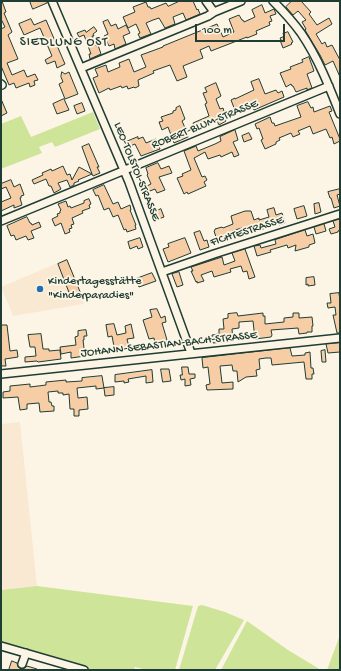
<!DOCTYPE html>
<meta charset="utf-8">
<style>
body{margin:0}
#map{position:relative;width:341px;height:671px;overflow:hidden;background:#fcf5e5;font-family:"Gochi Hand",sans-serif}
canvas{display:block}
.frame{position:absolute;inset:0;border:2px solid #1f3d34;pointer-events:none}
.scale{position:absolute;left:195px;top:24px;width:90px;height:18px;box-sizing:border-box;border:2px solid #1f3d34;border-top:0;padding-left:5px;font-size:12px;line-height:14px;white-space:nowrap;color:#1f3d34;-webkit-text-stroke:3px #fcf5e5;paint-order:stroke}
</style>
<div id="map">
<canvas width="341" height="671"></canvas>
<div class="frame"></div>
<div class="scale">100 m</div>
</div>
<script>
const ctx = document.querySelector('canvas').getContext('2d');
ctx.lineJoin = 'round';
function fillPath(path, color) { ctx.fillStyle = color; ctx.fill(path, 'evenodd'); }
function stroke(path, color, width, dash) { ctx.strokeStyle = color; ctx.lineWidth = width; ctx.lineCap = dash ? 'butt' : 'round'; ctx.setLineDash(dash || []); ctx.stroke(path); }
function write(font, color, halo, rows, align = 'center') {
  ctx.font = font + ' "Gochi Hand",sans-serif'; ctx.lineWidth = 3.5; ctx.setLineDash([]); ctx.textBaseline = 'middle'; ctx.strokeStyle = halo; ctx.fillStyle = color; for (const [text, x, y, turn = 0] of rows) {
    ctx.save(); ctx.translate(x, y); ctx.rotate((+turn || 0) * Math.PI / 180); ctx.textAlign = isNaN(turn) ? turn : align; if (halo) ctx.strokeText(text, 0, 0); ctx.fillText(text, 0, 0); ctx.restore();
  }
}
const built = new Path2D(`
 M 67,259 L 80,291 L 84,304 L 13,316 L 1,287 Z
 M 20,422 L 37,586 L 1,590 L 1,424 Z`);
const green = new Path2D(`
 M 93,112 L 100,129 L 55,147 L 52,142 L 39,147 L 42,153 L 1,169 L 1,124 L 21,116 L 31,137 Z
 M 37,586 L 193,606 L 175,670 L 147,670 L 135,667 L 134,670 L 93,670 L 1,644 L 1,590 Z
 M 202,605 L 225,612 L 244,620 L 215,670 L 179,670 L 198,606 Z
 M 247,621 L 288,650 L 321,670 L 221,670 Z
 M 340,635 L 340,670 L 327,670 Z`);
const building = new Path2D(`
 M 1,1 L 2,1 L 6,12 L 4,13 L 12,32 L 8,35 L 18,59 L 7,63 L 12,75 L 24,70 L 27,77 L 35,74 L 38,80 L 34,81 L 35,85 L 30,87 L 29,83 L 16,88 L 14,83 L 9,85 L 1,66 L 1,29 L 5,27 L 1,19 Z
 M 30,1 L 47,1 L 47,3 L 33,9 Z
 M 180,1 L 193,1 L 197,10 L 198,9 L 200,14 L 186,20 L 183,13 L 173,17 L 175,24 L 165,28 L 159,18 L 153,20 L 146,23 L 151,34 L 140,38 L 138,34 L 140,33 L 136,24 L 128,28 L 123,17 L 135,12 L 133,7 L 146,2 L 148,7 L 150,7 L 151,9 L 166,3 L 168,6 Z
 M 292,1 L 301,1 L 311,12 L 309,14 L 317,25 L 329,18 L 332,24 L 316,34 L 322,44 L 325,42 L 327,47 L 332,45 L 340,60 L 340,77 L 333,61 L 325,65 L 320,55 L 305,30 L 306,29 L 302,22 L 306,20 L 298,11 L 293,15 L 286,7 Z
 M 262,5 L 265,13 L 274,9 L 276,14 L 270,16 L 272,21 L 269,22 L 270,25 L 256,31 L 257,34 L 247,38 L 247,37 L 211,51 L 209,46 L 200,50 L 203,58 L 183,66 L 187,77 L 177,81 L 170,65 L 153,71 L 154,73 L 138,80 L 139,86 L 135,88 L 134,87 L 128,89 L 127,86 L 122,88 L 121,86 L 110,90 L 109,88 L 99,93 L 93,78 L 98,76 L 95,69 L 106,65 L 108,72 L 120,67 L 119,63 L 129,59 L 134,72 L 146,67 L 141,55 L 163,47 L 163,46 L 217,24 L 223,37 L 234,32 L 229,19 L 239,15 L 242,20 L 243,20 L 244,22 L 255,17 L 252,10 Z
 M 31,19 L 34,25 L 46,20 L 65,64 L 57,68 L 55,61 L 47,64 L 45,60 L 52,56 L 40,28 L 24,35 L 19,24 Z
 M 108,20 L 111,26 L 116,24 L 118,29 L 126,25 L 130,33 L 123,36 L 126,44 L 115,49 L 114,44 L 109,46 L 104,36 L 108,34 L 103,22 Z
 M 94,27 L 97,31 L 93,34 L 94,36 L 92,36 L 96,46 L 98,45 L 101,54 L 90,59 L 89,54 L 91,54 L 84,35 L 79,37 L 77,33 L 85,30 L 86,32 Z
 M 288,32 L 293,42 L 291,43 L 292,44 L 290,45 L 283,48 L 280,40 L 281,40 L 280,38 L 285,36 L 283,34 Z
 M 309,57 L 314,71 L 307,74 L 312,88 L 307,90 L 307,88 L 296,92 L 293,86 L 292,86 L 291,84 L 286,87 L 280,73 L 291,69 L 290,67 L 303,62 L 302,60 Z
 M 62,72 L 65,74 L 69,72 L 78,94 L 65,99 L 59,84 L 63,82 L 61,77 Z
 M 259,79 L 265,94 L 276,90 L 278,93 L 282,91 L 284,97 L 254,110 L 251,103 L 239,109 L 240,111 L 236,113 L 231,100 L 235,98 L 235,99 L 254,90 L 251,82 Z
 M 216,83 L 221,96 L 216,99 L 220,109 L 223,108 L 225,114 L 223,115 L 226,121 L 219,125 L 216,119 L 195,127 L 193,123 L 209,116 L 205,104 L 207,103 L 203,93 L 207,92 L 205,88 Z
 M 1,99 L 7,113 L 1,116 Z
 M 64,99 L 69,110 L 57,114 L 53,104 Z
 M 308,102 L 311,108 L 313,107 L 314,112 L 330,106 L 332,111 L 329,112 L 340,139 L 340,141 L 334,144 L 332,137 L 330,138 L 326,129 L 313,134 L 310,126 L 298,131 L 300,134 L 293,137 L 291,133 L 279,138 L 280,140 L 276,142 L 276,144 L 265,149 L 261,140 L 263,139 L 259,128 L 257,129 L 255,124 L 270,117 L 272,123 L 274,123 L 275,126 L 301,117 L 297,106 Z
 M 82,103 L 85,111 L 77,114 L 74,106 Z
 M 180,106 L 185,119 L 182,121 L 186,130 L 185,130 L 188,137 L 174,143 L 168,127 L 162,130 L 159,122 L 163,121 L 161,117 L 173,113 L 173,111 L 176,110 L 176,108 Z
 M 235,130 L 238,140 L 233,142 L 239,155 L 234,157 L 232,152 L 221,157 L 220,155 L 208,159 L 205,152 L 196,157 L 194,158 L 202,177 L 205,176 L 207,180 L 204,182 L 206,186 L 188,194 L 187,192 L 184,194 L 177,178 L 183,176 L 182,174 L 191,170 L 184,151 L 196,146 L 198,151 L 215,144 L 221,141 L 220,137 Z
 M 249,133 L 252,139 L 244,142 L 242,136 Z
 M 138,137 L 138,139 L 143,137 L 146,143 L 156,139 L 160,149 L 141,156 L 135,144 L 128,147 L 126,142 Z
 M 89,144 L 99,167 L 97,167 L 100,173 L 93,176 L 92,174 L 78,180 L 79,181 L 74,183 L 74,185 L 70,187 L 67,180 L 58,183 L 61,189 L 54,193 L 51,186 L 49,186 L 46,179 L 34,184 L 32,180 L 43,175 L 42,173 L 51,169 L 52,171 L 63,166 L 67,175 L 70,174 L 72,180 L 79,167 L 92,174 L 82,147 Z
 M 158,163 L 161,169 L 169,166 L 172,173 L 159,177 L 165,190 L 157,193 L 155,189 L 150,191 L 147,186 L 151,184 L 147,175 L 148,174 L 146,168 Z
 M 11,180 L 14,187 L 20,184 L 24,195 L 21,196 L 21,198 L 20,198 L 22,205 L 14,208 L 14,205 L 1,211 L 1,202 L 11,198 L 6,187 L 1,189 L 1,184 Z
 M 104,185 L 113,204 L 118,202 L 121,209 L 130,205 L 131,210 L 130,210 L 136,225 L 135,225 L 136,229 L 127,232 L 126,229 L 124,230 L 118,215 L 113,217 L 109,208 L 104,210 L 98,195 L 96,196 L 93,190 Z
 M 340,189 L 340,194 L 337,195 L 340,206 L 334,208 L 331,198 L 330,198 L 328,192 Z
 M 89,199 L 91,204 L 89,205 L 90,208 L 82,211 L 83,213 L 72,218 L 74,224 L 71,225 L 72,228 L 69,229 L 70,232 L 65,234 L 61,223 L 55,226 L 52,219 L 58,216 L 57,214 L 60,213 L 60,211 L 61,210 L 58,204 L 66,201 L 68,207 L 70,206 L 71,208 L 84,203 L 84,201 Z
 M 319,203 L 321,212 L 315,214 L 314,204 Z
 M 304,206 L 307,216 L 297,219 L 294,209 Z
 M 274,208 L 276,215 L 282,213 L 285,223 L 279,225 L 277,219 L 266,223 L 265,224 L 266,228 L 244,235 L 242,228 L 232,231 L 233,233 L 227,235 L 228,238 L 227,239 L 228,240 L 218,243 L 214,231 L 215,230 L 215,229 L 222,227 L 223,228 L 233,224 L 231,216 L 245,211 L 251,211 L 254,220 L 259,218 L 259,220 L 269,217 L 267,210 Z
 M 161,209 L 164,217 L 156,220 L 153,213 Z
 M 27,217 L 30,223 L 31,223 L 32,225 L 39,222 L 41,227 L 31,231 L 34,238 L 28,240 L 26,236 L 16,240 L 14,235 L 11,236 L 7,226 Z
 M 340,219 L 340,230 L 338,231 L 338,232 L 331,234 L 329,229 L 335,227 L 333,221 Z
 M 324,224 L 326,231 L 316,234 L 314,227 Z
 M 305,230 L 307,236 L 313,234 L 315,243 L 309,245 L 309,247 L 295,251 L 296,245 L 288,248 L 287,245 L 270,250 L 271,252 L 257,256 L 254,246 L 260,245 L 261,248 L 276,244 L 275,240 Z
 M 200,231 L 204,241 L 207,240 L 209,247 L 200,250 L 194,233 Z
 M 140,238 L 143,247 L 138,249 L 137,246 L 130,249 L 128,242 Z
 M 185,238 L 191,253 L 168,262 L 163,249 L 169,247 L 168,244 Z
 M 245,249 L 255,277 L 249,279 L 247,271 L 243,272 L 241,266 L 230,269 L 231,272 L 214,277 L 212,271 L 201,275 L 204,281 L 197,283 L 197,281 L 196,282 L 191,271 L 193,271 L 191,267 L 222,257 L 224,265 L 235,261 L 232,253 Z
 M 67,260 L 81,294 L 75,297 L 73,294 L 70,295 L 58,264 Z
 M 179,272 L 183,285 L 177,287 L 172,274 Z
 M 152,273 L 156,281 L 139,287 L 136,279 Z
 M 314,277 L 315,285 L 308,286 L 308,284 L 306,285 L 306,278 Z
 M 339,293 L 340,301 L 340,333 L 337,333 L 333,315 L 336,315 L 335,307 L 328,308 L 327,303 L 331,303 L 330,294 Z
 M 157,309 L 161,318 L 165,316 L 166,322 L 162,323 L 167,340 L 155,344 L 154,338 L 149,339 L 143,320 L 152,317 L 150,310 Z
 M 237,313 L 238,316 L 263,313 L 263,316 L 265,316 L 265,324 L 284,322 L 284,318 L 293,317 L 293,313 L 299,313 L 299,318 L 312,317 L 313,326 L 312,326 L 312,332 L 307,332 L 307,333 L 299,334 L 298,328 L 271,330 L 272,335 L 271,337 L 255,339 L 253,321 L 239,322 L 239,328 L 232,329 L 233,341 L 213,343 L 212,335 L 219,334 L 219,329 L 224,329 L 223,319 L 228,318 L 228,314 Z
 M 114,324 L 117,335 L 126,333 L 125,326 L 131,324 L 134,338 L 127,339 L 129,347 L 128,349 L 115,352 L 112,336 L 108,337 L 106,325 Z
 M 1,325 L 7,325 L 10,351 L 17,350 L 18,357 L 5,359 L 6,366 L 1,366 Z
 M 86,330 L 87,336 L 84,336 L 84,340 L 83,340 L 85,356 L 71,358 L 71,352 L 61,354 L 60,347 L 76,345 L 75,337 L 78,336 L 78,331 Z
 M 41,334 L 43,349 L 49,349 L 49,351 L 60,350 L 61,359 L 38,362 L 37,361 L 25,362 L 25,357 L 36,356 L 35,347 L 30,347 L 28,335 Z
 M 340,343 L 340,352 L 328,353 L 326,344 Z
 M 290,348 L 292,356 L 305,355 L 305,353 L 310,352 L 311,368 L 313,368 L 314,374 L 312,374 L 312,379 L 306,379 L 304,362 L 272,365 L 271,358 L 266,358 L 259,359 L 260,369 L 256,370 L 257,376 L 246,377 L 238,382 L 237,371 L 233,371 L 232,365 L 220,366 L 222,383 L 233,382 L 233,389 L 207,390 L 206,385 L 210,384 L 208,367 L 203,368 L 202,358 Z
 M 325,350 L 326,362 L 322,362 L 321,351 Z
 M 182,367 L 188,367 L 189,374 L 195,374 L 195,378 L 190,379 L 191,385 L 185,386 L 185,379 L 181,380 L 180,375 L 182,375 Z
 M 161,369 L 169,369 L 171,381 L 163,382 Z
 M 152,370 L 153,382 L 146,383 L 146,376 L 128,379 L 129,382 L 124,383 L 124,381 L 115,382 L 115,375 Z
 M 102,376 L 104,388 L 96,389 L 96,386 L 77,388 L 78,398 L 87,397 L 88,409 L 79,410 L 79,416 L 74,416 L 74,409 L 70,409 L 69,394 L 63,395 L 63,393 L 58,393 L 58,391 L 48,392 L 49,402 L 51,402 L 52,406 L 54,406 L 54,411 L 40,412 L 39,403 L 27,404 L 27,409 L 20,410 L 18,397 L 3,398 L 3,392 L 10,391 L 10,386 L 30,384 L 30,387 L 46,385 L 46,382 L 66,380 L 66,382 L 82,381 L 82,378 Z
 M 114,387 L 114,395 L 105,396 L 104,388 Z
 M 12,661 L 17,663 L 18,667 L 21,669 L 25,668 L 27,666 L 37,669 L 37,670 L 9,670 Z`);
const minor = new Path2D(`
 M 52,1 L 129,182 L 191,353
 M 206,1 L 214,12
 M 273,1 C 283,11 293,22 301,33 C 318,58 329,86 340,114
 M 81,68 L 208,16 L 214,12 L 241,1
 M 1,84 L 2,85
 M 1,221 L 329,86
 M 162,272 L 214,254 L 340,214
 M 1,374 L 340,338
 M 1,646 L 84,670
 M 22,664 L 26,653`);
const markers = [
 [40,289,4,"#1f6fb2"]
];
const streetNames = [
 ["ROBERT-BLUM-STRASSE",205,125,-22],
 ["LEO-TOLSTOI-STRASSE",136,172,68],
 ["FICHTESTRASSE",247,232,-18],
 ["JOHANN-SEBASTIAN-BACH-STRASSE",169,345,-6]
];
const poiNames = [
 ["Kindertagesstätte",48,282],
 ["\"Kinderparadies\"",48,296]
];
const neighbourhoodNames = [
 ["SIEDLUNG OST",64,43]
];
fillPath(built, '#fae9d2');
fillPath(green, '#cee499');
fillPath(building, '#f6cda5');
stroke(building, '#1f3d34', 1);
stroke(minor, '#1f3d34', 10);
stroke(minor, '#fcf5e5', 7);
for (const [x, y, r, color] of markers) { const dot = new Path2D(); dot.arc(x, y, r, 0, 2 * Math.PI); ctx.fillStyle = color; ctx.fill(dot); stroke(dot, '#fcf5e5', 1.5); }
write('12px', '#1f3d34', '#fcf5e5', streetNames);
write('12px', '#1f3d34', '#fcf5e5', poiNames, 'left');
ctx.letterSpacing = '1px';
write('13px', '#1f3d34', '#fcf5e5', neighbourhoodNames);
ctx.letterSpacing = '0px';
</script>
